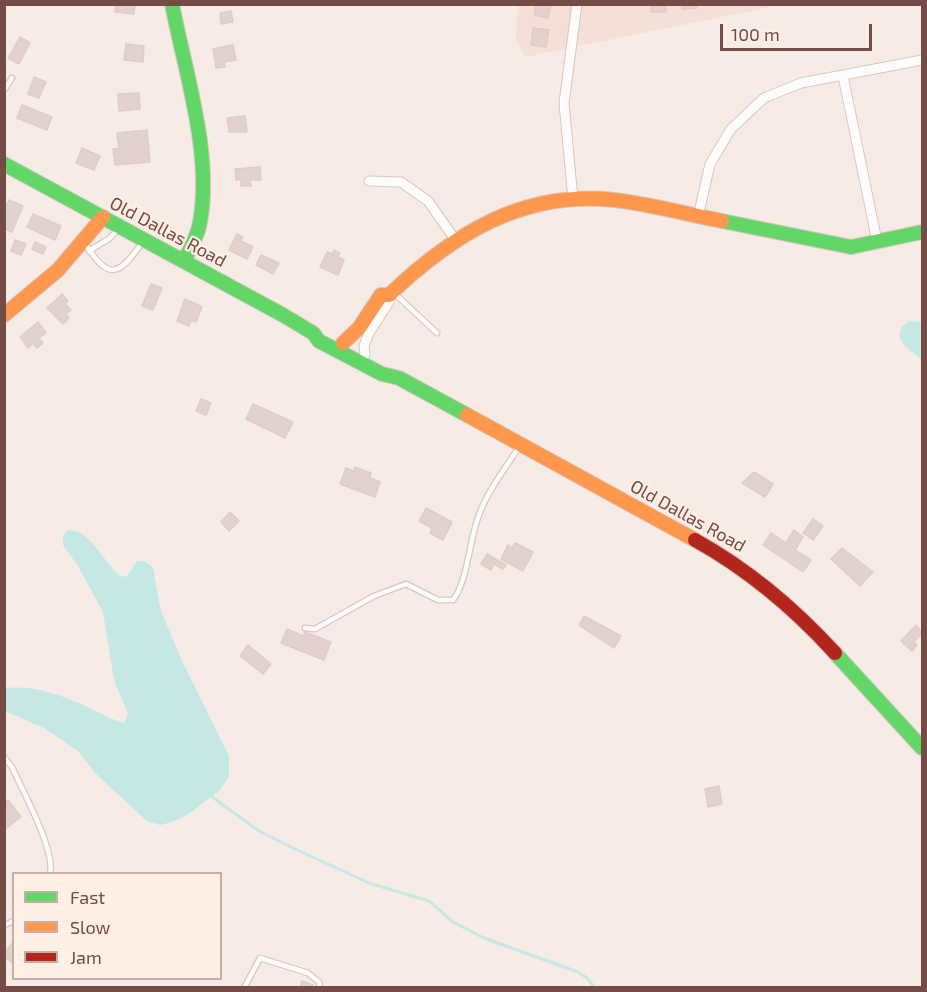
<!DOCTYPE html>
<style>
body{margin:0}
#map{position:relative;width:927px;height:992px;overflow:hidden;background:#f6ebe5;font-family:"Exo 2",sans-serif}
canvas{display:block}
.frame{position:absolute;inset:0;border:6px solid #744c45;pointer-events:none}
.legend{position:absolute;left:12px;top:872px;width:210px;height:108px;box-sizing:border-box;background:#ffefe5;border:2px solid #c7aea5;margin:0;padding:8px 10px;list-style:none;font-size:18px;color:#744c45}
.legend li{display:flex;align-items:center;gap:12px;height:30px}
.legend b{width:30px;border:2px solid #c7aea5}
.scale{position:absolute;left:720px;top:24px;width:152px;height:27px;box-sizing:border-box;border:3px solid #744c45;border-top:0;padding-left:8px;font-size:18px;line-height:21px;white-space:nowrap;color:#744c45;-webkit-text-stroke:4px #ffefe5;paint-order:stroke}
</style>
<div id="map">
<canvas width="927" height="992"></canvas>
<div class="frame"></div>
<ul class="legend">
<li><b style="height:8px;background:#63d668"></b>Fast</li>
<li><b style="height:8px;background:#ff974d"></b>Slow</li>
<li><b style="height:8px;background:#b3261e"></b>Jam</li>
</ul>
<div class="scale">100 m</div>
</div>
<script>
const ctx = document.querySelector('canvas').getContext('2d');
ctx.lineJoin = 'round';
function fillPath(path, color) { ctx.fillStyle = color; ctx.fill(path, 'evenodd'); }
function stroke(path, color, width, dash) { ctx.strokeStyle = color; ctx.lineWidth = width; ctx.lineCap = dash ? 'butt' : 'round'; ctx.setLineDash(dash || []); ctx.stroke(path); }
function write(font, color, halo, rows, align = 'center') {
  ctx.font = font + ' "Exo 2",sans-serif'; ctx.lineWidth = 4.5; ctx.setLineDash([]); ctx.textBaseline = 'middle'; ctx.strokeStyle = halo; ctx.fillStyle = color; for (const [text, x, y, turn = 0] of rows) {
    ctx.save(); ctx.translate(x, y); ctx.rotate((+turn || 0) * Math.PI / 180); ctx.textAlign = isNaN(turn) ? turn : align; if (halo) ctx.strokeText(text, 0, 0); ctx.fillText(text, 0, 0); ctx.restore();
  }
}
const residential = new Path2D(`
 M 518,5 L 780,5 L 525,57 L 516,38 Z`);
const water = new Path2D(`
 M 909,321 L 922,322 L 922,360 C 909,349 886,336 909,321 Z
 M 68,530 C 91,529 105,566 122,577 L 128,575 L 137,561 L 144,561 L 153,567 L 160,608 L 181,659 L 229,756 L 229,777 L 219,791 L 187,815 L 172,822 L 160,825 L 147,821 L 96,774 L 78,751 L 44,728 L 5,711 L 5,688 C 46,684 80,704 117,721 L 124,723 L 128,714 L 114,680 L 103,612 L 78,566 L 63,545 L 63,535 Z`);
const stream = new Path2D(`
 M 208,794 L 259,831 L 295,849 L 369,883 L 429,901 L 453,922 L 484,938 L 578,972 L 587,978 L 595,988`);
const building = new Path2D(`
 M 116,4 L 135,4 L 134,14 L 115,12 Z
 M 536,4 L 551,4 L 548,18 L 534,15 Z
 M 651,4 L 666,4 L 666,12 L 651,12 Z
 M 682,4 L 696,4 L 697,8 L 682,9 Z
 M 231,11 L 233,22 L 221,24 L 220,13 Z
 M 533,28 L 549,30 L 546,47 L 531,45 Z
 M 20,37 L 30,43 L 19,64 L 8,58 Z
 M 126,44 L 144,46 L 143,62 L 124,60 Z
 M 233,45 L 236,60 L 224,62 L 225,67 L 216,68 L 213,49 Z
 M 34,77 L 46,82 L 39,98 L 28,94 Z
 M 139,93 L 140,109 L 119,111 L 118,94 Z
 M 22,105 L 52,117 L 47,130 L 17,118 Z
 M 245,116 L 247,132 L 229,132 L 227,118 Z
 M 147,130 L 150,162 L 115,165 L 113,149 L 119,148 L 117,133 Z
 M 82,148 L 100,156 L 94,170 L 76,163 Z
 M 260,167 L 261,180 L 250,180 L 251,186 L 241,186 L 241,179 L 236,180 L 235,169 Z
 M 9,200 L 23,206 L 12,232 L 4,229 L 4,210 Z
 M 33,214 L 61,226 L 55,240 L 27,227 Z
 M 237,234 L 243,237 L 241,241 L 253,247 L 247,259 L 229,250 Z
 M 15,240 L 26,244 L 21,255 L 11,251 Z
 M 35,242 L 46,247 L 43,254 L 32,249 Z
 M 334,250 L 340,253 L 338,257 L 344,260 L 338,275 L 320,267 L 327,252 L 333,254 Z
 M 261,255 L 279,263 L 273,274 L 256,265 Z
 M 151,284 L 162,288 L 153,310 L 142,306 Z
 M 62,294 L 68,301 L 65,304 L 71,310 L 66,314 L 69,318 L 63,324 L 47,308 Z
 M 185,299 L 202,307 L 196,322 L 191,320 L 189,326 L 177,321 Z
 M 38,322 L 46,333 L 39,338 L 43,343 L 37,348 L 33,343 L 28,348 L 20,337 Z
 M 201,399 L 211,403 L 206,415 L 196,411 Z
 M 253,404 L 293,422 L 285,438 L 246,419 Z
 M 355,467 L 371,473 L 370,478 L 380,482 L 375,497 L 340,484 L 346,468 L 354,471 Z
 M 754,472 L 773,484 L 765,497 L 742,483 Z
 M 426,508 L 452,522 L 443,540 L 430,533 L 432,528 L 419,521 Z
 M 230,512 L 239,521 L 229,531 L 221,522 Z
 M 813,519 L 823,526 L 813,540 L 803,533 Z
 M 794,530 L 803,537 L 795,550 L 811,560 L 803,572 L 763,545 L 771,533 L 786,543 Z
 M 515,543 L 533,552 L 523,571 L 501,559 L 508,545 L 512,548 Z
 M 842,548 L 873,572 L 860,586 L 831,559 Z
 M 487,554 L 506,565 L 503,569 L 494,564 L 491,570 L 481,564 Z
 M 584,616 L 621,636 L 614,648 L 579,625 Z
 M 916,625 L 922,633 L 914,642 L 917,645 L 912,651 L 901,641 Z
 M 287,629 L 303,636 L 305,632 L 331,642 L 324,660 L 281,643 Z
 M 248,645 L 271,664 L 263,674 L 240,656 Z
 M 719,786 L 722,804 L 708,807 L 705,789 Z
 M 8,800 L 21,817 L 4,830 L 4,803 Z
 M 14,941 L 14,964 L 4,957 L 4,953 Z
 M 302,981 L 313,985 L 312,988 L 300,988 Z`);
const lane = new Path2D(`
 M 4,90 L 12,78
 M 85,243 C 108,281 119,277 143,241
 M 89,251 L 110,238 L 118,229
 M 394,293 L 437,333
 M 305,628 L 315,629 L 374,596 L 406,584 L 438,600 L 453,600 C 468,581 469,540 479,515 C 488,490 505,469 519,447
 M 4,757 L 12,767 C 22,790 56,851 50,874
 M 4,925 L 14,921
 M 244,988 L 260,958 L 308,973 L 319,982 L 320,988`);
const street = new Path2D(`
 M 843,76 L 877,241
 M 369,181 L 401,182 L 428,201 L 454,238
 M 573,199 L 564,103 L 577,4
 M 698,217 L 710,164 L 731,129 L 764,98 L 801,83 L 922,60
 M 365,355 L 364,346 L 369,333 L 389,302 L 389,295`);
const fast = new Path2D(`
 M 172,4 C 185,72 214,159 199,227 C 196,239 189,250 184,261
 M 4,164 L 283,315 L 313,333 L 319,341 L 382,374 L 399,378 L 467,415
 M 722,221 L 851,247 L 922,232
 M 835,653 L 922,748`);
const slow = new Path2D(`
 M 4,315 L 58,270 L 103,217
 M 343,343 L 359,328 L 381,295 L 389,295 C 452,235 522,190 614,200 C 650,204 686,214 722,221
 M 467,415 L 695,540`);
const jam = new Path2D(`
 M 695,540 C 749,570 794,608 835,653`);
const streetNames = [
 ["Old Dallas Road",168,232,28],
 ["Old Dallas Road",688,516,29]
];
fillPath(residential, '#f4e0d6');
fillPath(water, '#c6e8e4');
stroke(stream, '#c6e8e4', 3);
fillPath(building, '#e2d1cd');
stroke(building, '#dfcdc7', 1.5);
stroke(lane, '#d7c8c3', 7);
stroke(street, '#d7c8c3', 11);
stroke(fast, '#d6c6c2', 16);
stroke(slow, '#d6c6c2', 16);
stroke(jam, '#d6c6c2', 16);
stroke(lane, '#fefcfb', 4.5);
stroke(street, '#fefcfb', 9);
stroke(fast, '#63d668', 14);
stroke(slow, '#ff974d', 14);
stroke(jam, '#b3261e', 14);
write('18px', '#744c45', '#ffefe5', streetNames);
</script>
